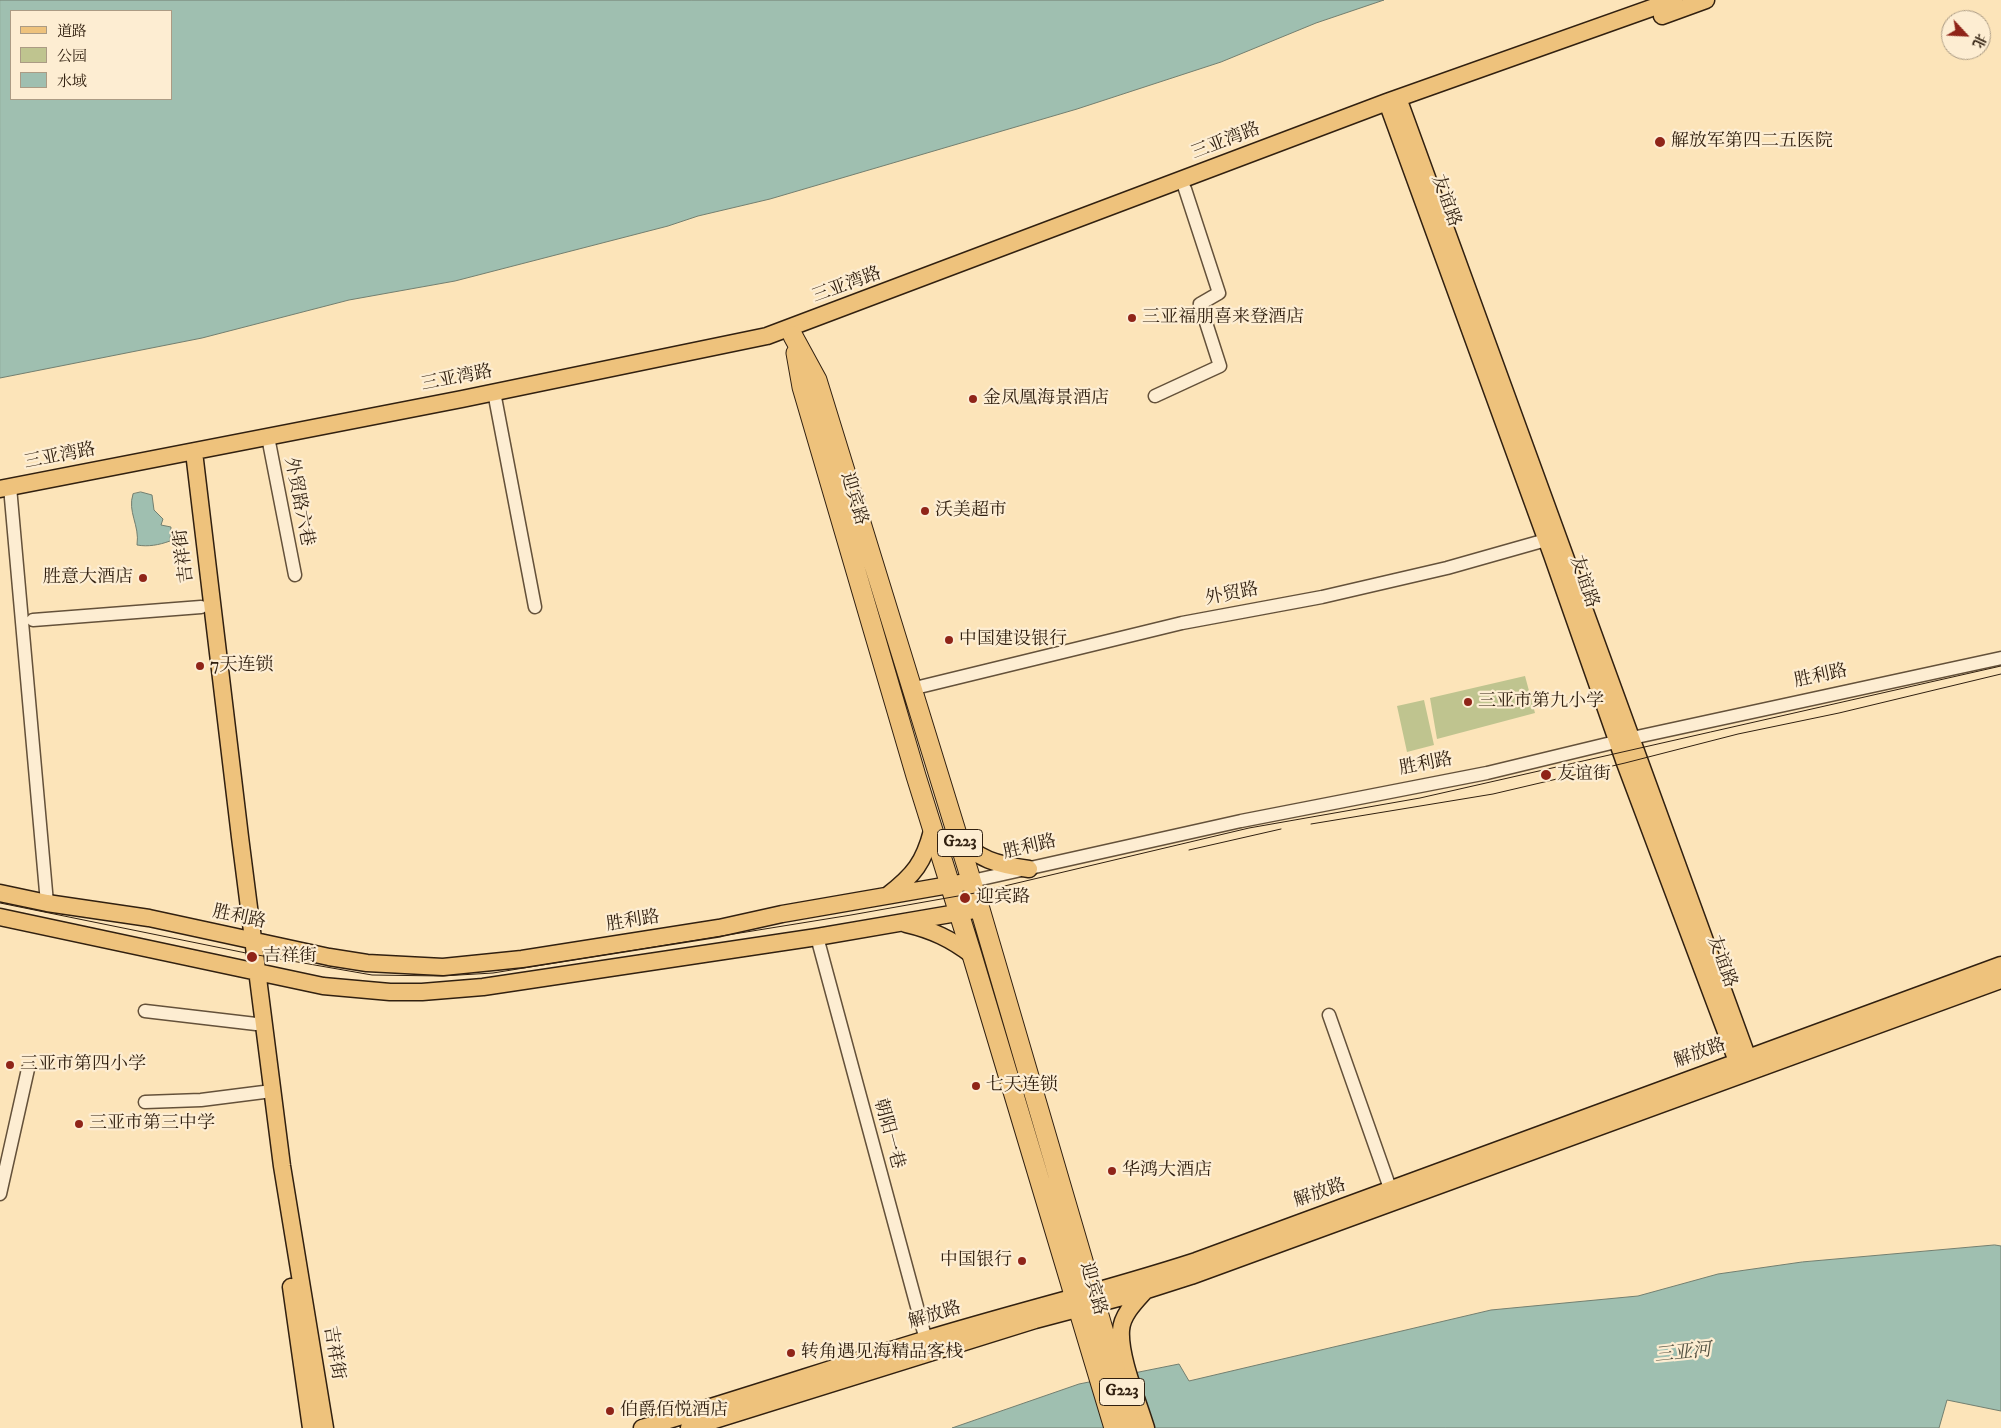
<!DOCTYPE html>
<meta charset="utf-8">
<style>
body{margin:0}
#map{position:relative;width:2001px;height:1428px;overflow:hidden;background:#fce4b9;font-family:"IM FELL DW Pica","Noto Serif SC",serif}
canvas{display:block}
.legend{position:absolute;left:10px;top:10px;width:162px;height:90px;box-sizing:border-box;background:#fdedd2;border:1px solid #ab9b84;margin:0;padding:6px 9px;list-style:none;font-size:15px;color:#312010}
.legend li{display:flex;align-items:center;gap:10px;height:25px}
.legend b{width:25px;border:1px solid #ab9b84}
.north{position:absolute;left:1941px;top:10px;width:50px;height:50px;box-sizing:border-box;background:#fdedd2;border:1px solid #ab9b84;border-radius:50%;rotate:115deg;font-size:14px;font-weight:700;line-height:20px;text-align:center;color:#312010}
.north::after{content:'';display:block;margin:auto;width:18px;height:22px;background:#8f2418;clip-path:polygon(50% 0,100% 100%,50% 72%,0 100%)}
</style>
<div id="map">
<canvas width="2001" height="1428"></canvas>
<ul class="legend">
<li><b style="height:6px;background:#eec27c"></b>道路</li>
<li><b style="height:14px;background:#bfc48f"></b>公园</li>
<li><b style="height:14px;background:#9fbfb0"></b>水域</li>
</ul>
<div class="north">北</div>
</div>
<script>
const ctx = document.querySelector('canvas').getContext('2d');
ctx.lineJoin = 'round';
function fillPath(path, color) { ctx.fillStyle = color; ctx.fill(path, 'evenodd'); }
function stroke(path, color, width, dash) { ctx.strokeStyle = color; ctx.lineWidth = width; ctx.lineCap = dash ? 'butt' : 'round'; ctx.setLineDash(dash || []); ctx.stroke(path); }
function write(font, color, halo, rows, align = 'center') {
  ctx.font = font + ' "IM FELL DW Pica","Noto Serif SC",serif'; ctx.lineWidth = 4.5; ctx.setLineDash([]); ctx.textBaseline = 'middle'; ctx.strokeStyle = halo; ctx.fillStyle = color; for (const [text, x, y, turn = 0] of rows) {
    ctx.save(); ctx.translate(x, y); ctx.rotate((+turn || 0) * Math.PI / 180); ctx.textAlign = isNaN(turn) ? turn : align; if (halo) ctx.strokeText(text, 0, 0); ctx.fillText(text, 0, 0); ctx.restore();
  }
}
const green = new Path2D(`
 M 1525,676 L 1535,713 L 1437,739 L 1430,698 Z
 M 1424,700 L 1434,745 L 1407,752 L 1397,706 Z`);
const water = new Path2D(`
 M 0,0 L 1384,0 L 1316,23 L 1221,62 L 1077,109 L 770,199 L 698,216 L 668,226 L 455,281 L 349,300 L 202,338 L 0,378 ZM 11,11 L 171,11 L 171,99 L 11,99 Z
 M 141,492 L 152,495 L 154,510 L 163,519 L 161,525 L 171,527 L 170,541 C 159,545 148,547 137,545 C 140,525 127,512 133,494 Z
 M 1995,1245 L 2001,1246 L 2001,1411 L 1947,1400 L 1939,1428 L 952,1428 L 1079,1384 L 1179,1364 L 1189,1381 L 1491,1310 L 1638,1296 L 1718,1274 L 1802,1262 Z`);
const minor = new Path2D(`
 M 494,392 L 535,607
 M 1155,396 L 1220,366 L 1200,304 L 1219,293 L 1185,189
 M 268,437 L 295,575
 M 10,487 L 47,903
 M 33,620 L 201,607
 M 911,689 L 1182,623 L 1322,597 L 1447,568 L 1553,538
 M 972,881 L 1241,821 L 1487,773 L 1632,738 L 2001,658
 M 817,937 L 926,1340
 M 145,1011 L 256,1024
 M 1329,1015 L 1391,1191
 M 145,1102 L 201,1100 L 264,1092
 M 0,1194 L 28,1069`);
const major = new Path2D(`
 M 1662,16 L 1706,0
 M 1398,98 L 1751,1067
 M 1387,102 L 1552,555 L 1625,763 L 1741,1072
 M 194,452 L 240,837 L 282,1166 L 325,1428
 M 0,489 L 462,399 L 767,336 L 1387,102 L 1674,0
 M 958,834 C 974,860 1000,865 1029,869
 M 0,893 L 47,903 L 149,918 L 329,957 L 367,963 L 443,967 L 522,959 L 719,928 L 782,914 L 972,881
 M 888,895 C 914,875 924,862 932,831
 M 0,917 L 323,986 L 390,992 L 422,992 L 483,987 L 817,937 L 980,909
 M 906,924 C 932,930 951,939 972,955
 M 291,1287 L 311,1428
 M 1145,1291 C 1135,1302 1122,1315 1121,1330 C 1119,1357 1138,1401 1146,1428
 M 642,1428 C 737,1400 832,1368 927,1339 C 1016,1312 1107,1290 1196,1261 L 2001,965
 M 689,1428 L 1035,1320 L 1141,1292 L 1191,1276 L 2001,980`);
const highway = new Path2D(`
 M 793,336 L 817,380 L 980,909 L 1132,1428
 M 796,353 L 802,387 L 916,776 L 972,955 L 1114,1428`);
const tram = new Path2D(`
 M 1311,824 L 1493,794 L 1625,763 L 1738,734 L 1839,713 L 2001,674
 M 1189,850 L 1281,829
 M 0,903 L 246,953 L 372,975 L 442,976 L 493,973 L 851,915 L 975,893 L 1249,828 L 1420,798 L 2001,666`);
const markers = [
 [1660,142,6,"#8f2418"],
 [1132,318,5,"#8f2418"],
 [973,399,5,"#8f2418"],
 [925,511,5,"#8f2418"],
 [143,578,5,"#8f2418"],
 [949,640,5,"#8f2418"],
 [200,666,5,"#8f2418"],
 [1468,702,5,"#8f2418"],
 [1546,775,6,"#8f2418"],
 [965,898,6,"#8f2418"],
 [252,957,6,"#8f2418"],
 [10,1065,5,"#8f2418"],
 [976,1086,5,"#8f2418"],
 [79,1124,5,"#8f2418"],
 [1112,1171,5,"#8f2418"],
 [1022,1261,5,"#8f2418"],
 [791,1353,5,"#8f2418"],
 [610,1411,5,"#8f2418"]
];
const shields = [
 [960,843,45],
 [1122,1392,45]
];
const shieldNames = [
 ["G223",960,843],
 ["G223",1122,1392]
];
const streetNames = [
 ["三亚湾路",1226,142,-21],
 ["友谊路",1445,201,70],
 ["三亚湾路",847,286,-20],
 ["三亚湾路",457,379,-11],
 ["三亚湾路",60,457,-11],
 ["迎宾路",853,499,73],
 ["外贸路六巷",298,502,79],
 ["吉祥街",185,556,-97],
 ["友谊路",1583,582,71],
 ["外贸路",1232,595,-11],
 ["胜利路",1821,677,-12],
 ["胜利路",1426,765,-11],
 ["胜利路",1030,848,-13],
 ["胜利路",239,918,12],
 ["胜利路",633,922,-9],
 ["友谊路",1721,962,70],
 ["解放路",1700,1054,-20],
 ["朝阳一巷",888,1134,75],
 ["解放路",1320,1194,-19],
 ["迎宾路",1092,1289,74],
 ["解放路",935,1316,-17],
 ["吉祥街",333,1353,81]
];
const poiNames = [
 ["解放军第四二五医院",1671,142],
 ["三亚福朋喜来登酒店",1142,318],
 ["金凤凰海景酒店",983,399],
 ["沃美超市",935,511],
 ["胜意大酒店",133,578,"right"],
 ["中国建设银行",959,640],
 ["7天连锁",210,666],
 ["三亚市第九小学",1478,702],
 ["友谊街",1557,775],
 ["迎宾路",976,898],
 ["吉祥街",263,957],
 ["三亚市第四小学",20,1065],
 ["七天连锁",986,1086],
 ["三亚市第三中学",89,1124],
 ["华鸿大酒店",1122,1171],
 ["中国银行",1012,1261,"right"],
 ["转角遇见海精品客栈",801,1353],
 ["伯爵佰悦酒店",620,1411]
];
const waterNames = [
 ["三亚河",1683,1354,-6]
];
fillPath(green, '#bfc48f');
fillPath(water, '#9fbfb0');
stroke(water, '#737f70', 1);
stroke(minor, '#64513a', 15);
stroke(major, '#312010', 19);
stroke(highway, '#312010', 21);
stroke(minor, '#fdedd2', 12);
stroke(major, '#eec27c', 16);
stroke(highway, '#eec27c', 19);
stroke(tram, '#312010', 1);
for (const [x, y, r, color] of markers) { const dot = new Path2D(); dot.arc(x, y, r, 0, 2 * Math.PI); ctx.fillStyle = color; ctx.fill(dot); stroke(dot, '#fdedd2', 2); }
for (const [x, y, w] of shields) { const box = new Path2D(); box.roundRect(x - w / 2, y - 13.5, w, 27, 4); ctx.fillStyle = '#fdedd2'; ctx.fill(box); stroke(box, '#312010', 1); }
write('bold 16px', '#312010', null, shieldNames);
write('18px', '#312010', '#fdedd2', streetNames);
write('18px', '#312010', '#fdedd2', poiNames, 'left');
write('italic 19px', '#525040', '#fdedd2', waterNames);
</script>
